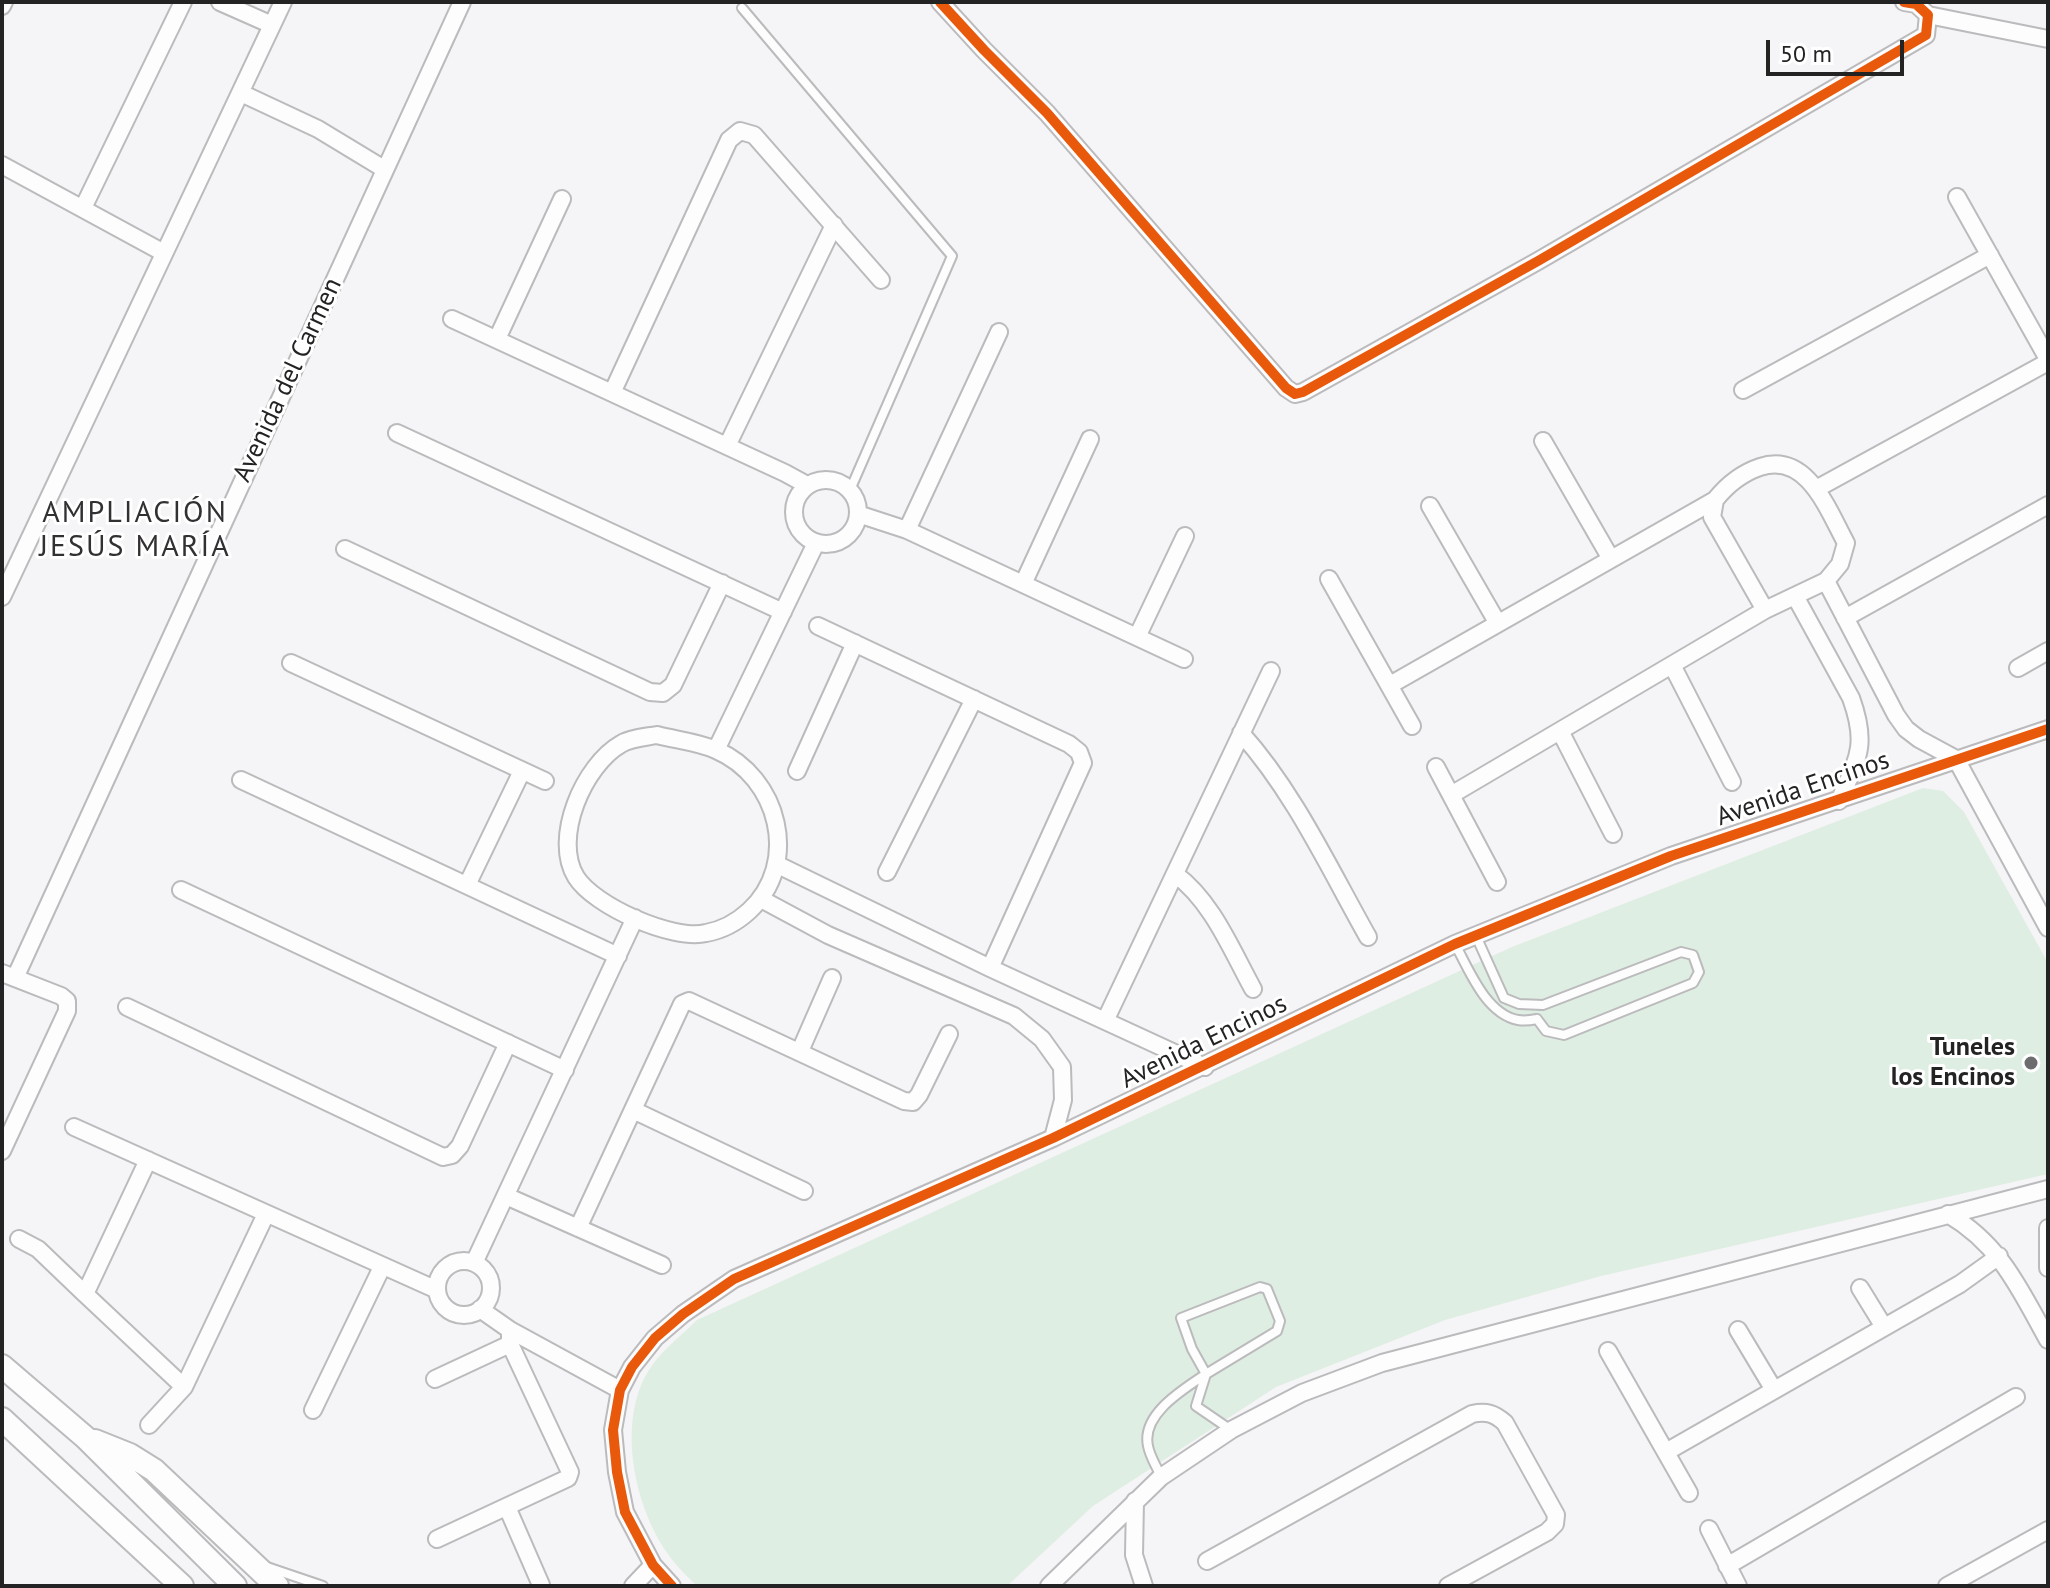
<!DOCTYPE html>
<meta charset="utf-8">
<style>
body{margin:0}
#map{position:relative;width:2050px;height:1588px;overflow:hidden;background:#f5f4f6;font-family:"PT Sans",sans-serif}
canvas{display:block}
.frame{position:absolute;inset:0;border:4px solid #242324;pointer-events:none}
.scale{position:absolute;left:1766px;top:40px;width:138px;height:36px;box-sizing:border-box;border:4px solid #242324;border-top:0;padding-left:10px;font-size:24px;line-height:28px;white-space:nowrap;color:#242324;-webkit-text-stroke:6px #fff;paint-order:stroke}
</style>
<div id="map">
<canvas width="2050" height="1588"></canvas>
<div class="frame"></div>
<div class="scale">50 m</div>
</div>
<script>
const ctx = document.querySelector('canvas').getContext('2d');
ctx.lineJoin = 'round';
function fillPath(path, color) { ctx.fillStyle = color; ctx.fill(path, 'evenodd'); }
function stroke(path, color, width, dash) { ctx.strokeStyle = color; ctx.lineWidth = width; ctx.lineCap = dash ? 'butt' : 'round'; ctx.setLineDash(dash || []); ctx.stroke(path); }
function write(font, color, halo, rows, align = 'center') {
  ctx.font = font + ' "PT Sans",sans-serif'; ctx.lineWidth = 6; ctx.setLineDash([]); ctx.textBaseline = 'middle'; ctx.strokeStyle = halo; ctx.fillStyle = color; for (const [text, x, y, turn = 0] of rows) {
    ctx.save(); ctx.translate(x, y); ctx.rotate((+turn || 0) * Math.PI / 180); ctx.textAlign = isNaN(turn) ? turn : align; if (halo) ctx.strokeText(text, 0, 0); ctx.fillText(text, 0, 0); ctx.restore();
  }
}
const green = new Path2D(`
 M 1923,788 L 1943,791 L 1964,812 L 2048,963 L 2048,1174 L 1601,1276 L 1445,1320 L 1276,1387 L 1093,1506 L 1007,1586 L 697,1586 C 687,1576 676,1566 668,1554 C 633,1505 615,1415 653,1364 C 665,1348 683,1334 697,1320 L 1512,947 Z`);
const service = new Path2D(`
 M 742,8 L 952,256 L 850,490
 M 1476,936 L 1504,998 L 1519,1004 L 1543,1005 L 1681,952 L 1693,955 L 1699,972 L 1693,983 L 1564,1035 L 1546,1031 L 1537,1019
 M 1455,944 C 1469,970 1486,1014 1518,1020 C 1524,1021 1532,1020 1537,1019
 M 1260,1287 L 1267,1289 L 1280,1321 L 1277,1331 L 1206,1374 L 1192,1349 L 1181,1318 Z
 M 1161,1477 C 1157,1467 1150,1457 1148,1446 C 1141,1414 1184,1389 1206,1374 L 1196,1406 L 1231,1430
 M 267,1567 L 323,1586`);
const minor = new Path2D(`
 M 220,2 L 272,25
 M 940,2 L 984,50 L 1047,113 L 1286,388 L 1295,394 L 1303,392 L 1538,261 L 1926,35 L 1928,15 L 1916,4 L 1904,2
 M 2,6 L 4,2
 M 1928,15 L 2048,39
 M 241,93 L 318,129 L 384,169
 M 2,165 L 164,253
 M 1957,197 L 2048,359
 M 83,208 L 183,2
 M 452,319 L 785,473 L 807,485
 M 497,339 L 562,199
 M 1743,390 L 1990,255
 M 612,393 L 729,140 L 740,131 L 754,135 L 881,280
 M 397,433 L 783,612
 M 1543,441 L 1611,559
 M 727,446 L 834,225
 M794 512a32 32 0 1 1 64 0a32 32 0 1 1-64 0Z
 M 1816,489 L 2048,362
 M 1715,500 L 1712,517 L 1765,610
 M 1430,506 L 1497,622
 M 858,514 L 907,530 L 1184,659
 M 907,530 L 999,332
 M 345,549 L 650,692 L 663,693 L 673,685 L 722,583
 M 1329,579 L 1412,726
 M 1826,581 L 1896,715 L 1906,729 L 1919,739 L 1956,759 L 2048,928
 M 1023,584 L 1090,439
 M 1795,596 L 1851,698 C 1868,745 1858,758 1839,801
 M 2,597 L 283,2
 M 1845,618 L 2048,505
 M 818,626 L 1069,744 L 1079,752 L 1083,763 L 990,968
 M 1137,637 L 1185,536
 M 291,663 L 545,781
 M 1672,665 L 1732,782
 M 2018,668 L 2048,651
 M 1390,685 L 1715,500 C 1727,485 1742,473 1760,467 C 1807,451 1828,510 1846,543 L 1840,564 L 1826,581 L 1765,610 L 1451,795
 M 1560,731 L 1613,834
 M 1241,733 C 1294,792 1329,868 1368,937
 M 657,735 C 676,740 698,742 716,750 C 779,777 801,863 749,911 C 737,922 723,930 706,933 C 673,941 594,906 576,877 C 552,838 584,765 621,744 C 630,738 646,737 657,735 Z
 M 716,750 L 816,543
 M 1436,767 L 1497,882
 M 797,771 L 855,643
 M 241,780 L 618,956
 M 778,865 L 990,968 L 1205,1067
 M 887,872 L 974,699
 M 1175,874 C 1212,901 1231,949 1253,989
 M 467,885 L 522,771
 M 181,890 L 565,1070
 M 761,899 L 828,935 L 1014,1016 L 1042,1039 L 1062,1067 L 1063,1100 L 1053,1138
 M 2,973 L 61,996 L 67,1001 L 67,1011 L 2,1151
 M 15,978 L 462,2
 M 127,1007 L 443,1157 L 452,1155 L 460,1146 L 508,1043
 M 1105,1021 L 1271,671
 M 800,1051 L 832,978
 M 633,1110 L 804,1191
 M 74,1127 L 437,1290
 M 148,1160 L 85,1294 L 184,1387 L 266,1214
 M 506,1196 L 662,1265
 M 1948,1214 C 2001,1245 2020,1290 2048,1340
 M 578,1228 L 682,1004 L 689,1001 L 904,1101 L 913,1102 L 919,1095 L 949,1034
 M 2048,1228 L 2048,1268
 M 19,1239 L 38,1249 L 85,1294
 M437 1288a27 27 0 1 1 54 0a27 27 0 1 1-54 0Z
 M 474,1263 L 635,918
 M 1860,1288 L 1884,1327
 M 480,1309 L 510,1330 L 620,1390
 M 1738,1330 L 1774,1390
 M 1608,1351 L 1689,1493
 M 435,1379 L 510,1344
 M 313,1410 L 382,1267
 M 149,1425 L 184,1387
 M 1666,1452 L 1960,1284 L 1999,1256
 M 1135,1501 L 1134,1555 L 1144,1586
 M 507,1507 L 541,1585
 M 1709,1529 L 1738,1586
 M 437,1539 L 568,1478 L 570,1472 L 510,1344 L 510,1330
 M 1207,1561 L 1472,1414 C 1486,1411 1494,1413 1505,1423 L 1556,1515 L 1555,1524 L 1547,1532 L 1448,1586
 M 1727,1566 L 2016,1397
 M 633,1586 L 653,1565
 M 672,1586 L 653,1565 L 625,1512 L 617,1472 L 613,1430 L 620,1390 L 632,1367 L 655,1338 L 683,1314 L 734,1279 L 1053,1138 L 1455,944 L 1671,856 L 2048,729
 M 1049,1586 L 1161,1477 L 1231,1430 L 1302,1393 L 1382,1363 L 2048,1189
 M 1947,1586 L 2048,1530`);
const secondary = new Path2D(`
 M 2,1366 L 86,1438 L 235,1586
 M 2,1419 L 182,1586
 M 95,1441 L 130,1455 L 154,1470 L 277,1586`);
const cycleway = new Path2D(`
 M 940,2 L 984,50 L 1047,113 L 1286,388 L 1295,394 L 1303,392 L 1538,261 L 1926,35 L 1928,15 L 1916,4 L 1904,2
 M 672,1586 L 653,1565 L 625,1512 L 617,1472 L 613,1430 L 620,1390 L 632,1367 L 655,1338 L 683,1314 L 734,1279 L 1053,1138 L 1455,944 L 1671,856 L 2048,729`);
const markers = [
 [2031,1063,8,"#6d6c6e"]
];
const streetNames = [
 ["Avenida del Carmen",288,380,-65],
 ["Avenida Encinos",1803,789,-19],
 ["Avenida Encinos",1204,1042,-26]
];
const poiNames = [
 ["Tuneles",2015,1048],
 ["los Encinos",2015,1078]
];
const quarterNames = [
 ["AMPLIACIÓN",135,513],
 ["JESÚS MARÍA",135,547]
];
fillPath(green, '#dfeee3');
stroke(service, '#bbbabc', 12);
stroke(minor, '#bbbabc', 20);
stroke(secondary, '#bbbabc', 26);
stroke(service, '#fefdfe', 8);
stroke(minor, '#fefdfe', 16);
stroke(secondary, '#fefdfe', 22);
stroke(cycleway, '#e8590c', 10);
for (const [x, y, r, color] of markers) { const dot = new Path2D(); dot.arc(x, y, r, 0, 2 * Math.PI); ctx.fillStyle = color; ctx.fill(dot); stroke(dot, '#fff', 3); }
write('26px', '#242324', '#fff', streetNames);
write('bold 26px', '#242324', '#fff', poiNames, 'right');
ctx.letterSpacing = '2px';
write('30px', '#323033', '#fff', quarterNames);
ctx.letterSpacing = '0px';
</script>
